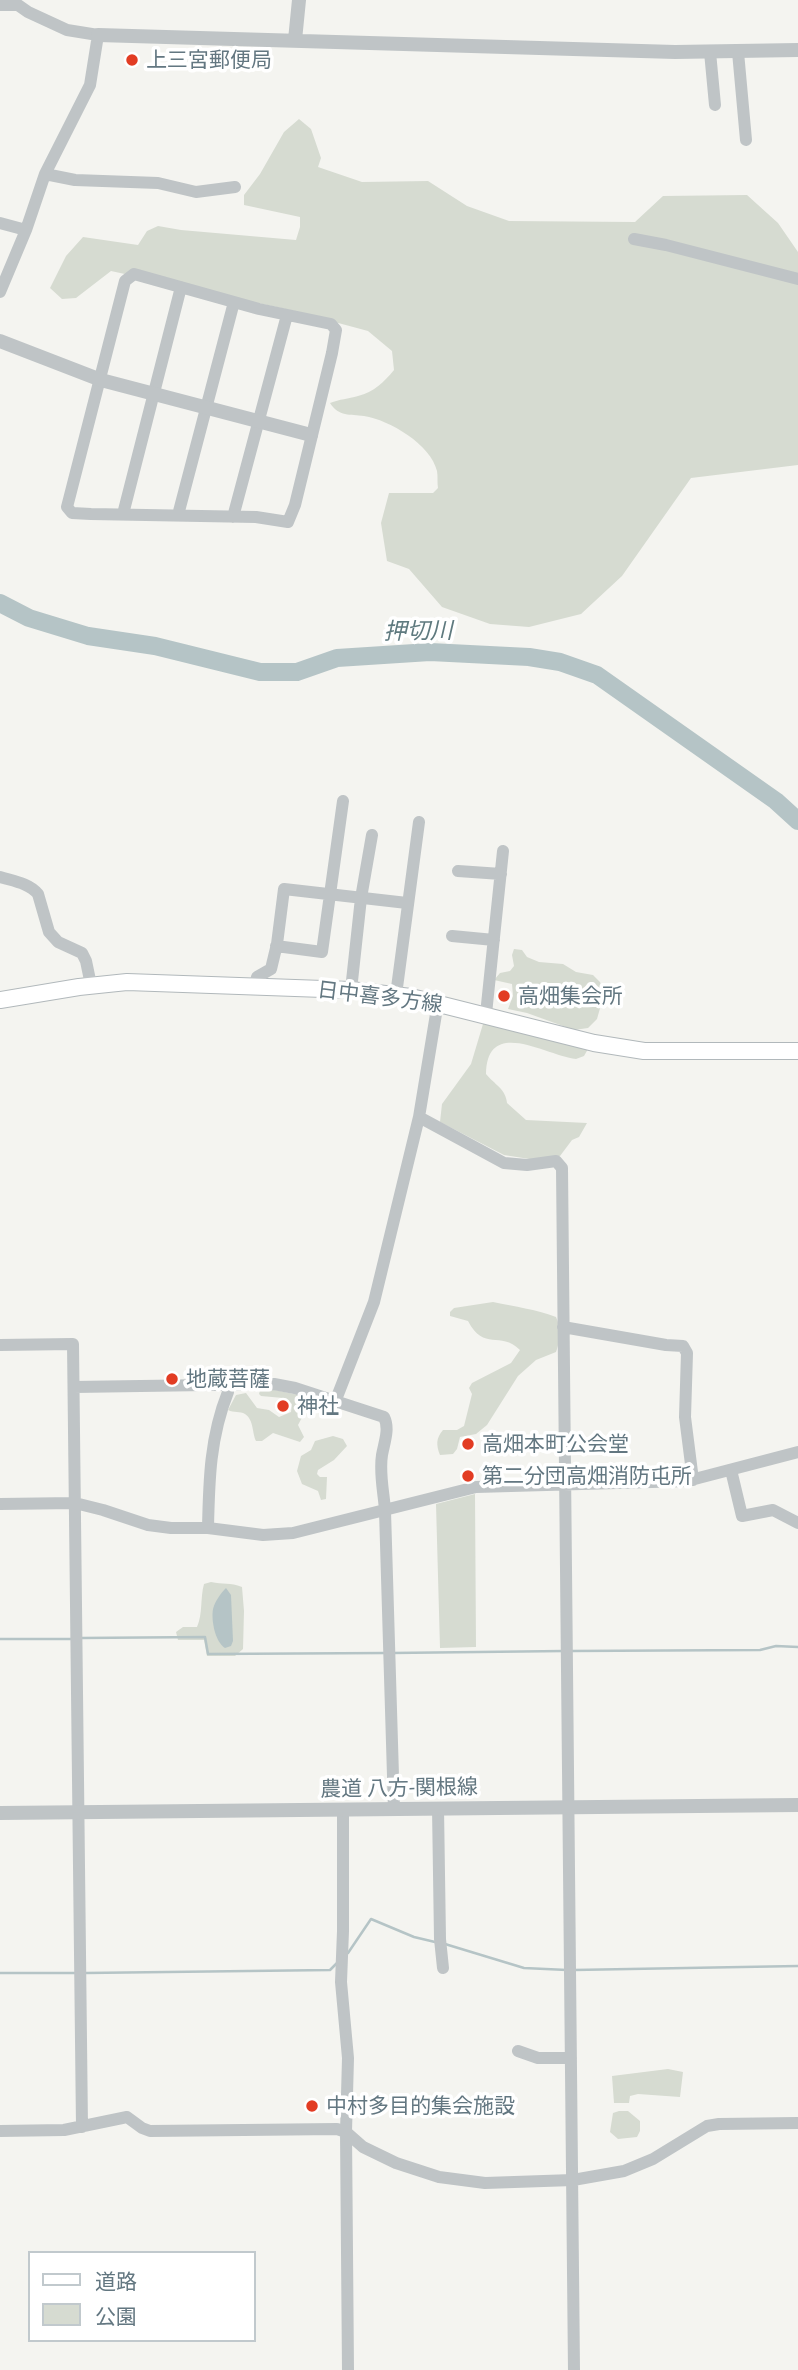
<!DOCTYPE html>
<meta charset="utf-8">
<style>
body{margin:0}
#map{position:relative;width:798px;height:2370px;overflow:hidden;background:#f4f4f0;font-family:Ubuntu,"Noto Sans JP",sans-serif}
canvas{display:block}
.legend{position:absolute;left:28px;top:2251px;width:228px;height:91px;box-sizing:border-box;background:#fff;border:2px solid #c1c9cd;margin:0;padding:9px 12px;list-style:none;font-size:21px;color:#637781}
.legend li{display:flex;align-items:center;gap:14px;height:35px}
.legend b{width:35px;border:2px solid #c1c9cd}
</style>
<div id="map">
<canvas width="798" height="2370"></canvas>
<ul class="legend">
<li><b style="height:9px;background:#fff"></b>道路</li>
<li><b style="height:19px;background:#d6dbd1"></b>公園</li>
</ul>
</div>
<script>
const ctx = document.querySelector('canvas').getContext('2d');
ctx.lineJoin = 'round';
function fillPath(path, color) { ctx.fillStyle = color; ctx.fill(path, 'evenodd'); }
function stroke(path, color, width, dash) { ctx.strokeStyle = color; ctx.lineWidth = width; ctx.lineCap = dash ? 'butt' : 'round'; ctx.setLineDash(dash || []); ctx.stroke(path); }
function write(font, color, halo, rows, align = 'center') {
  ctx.font = font + ' Ubuntu,"Noto Sans JP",sans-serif'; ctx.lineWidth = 7; ctx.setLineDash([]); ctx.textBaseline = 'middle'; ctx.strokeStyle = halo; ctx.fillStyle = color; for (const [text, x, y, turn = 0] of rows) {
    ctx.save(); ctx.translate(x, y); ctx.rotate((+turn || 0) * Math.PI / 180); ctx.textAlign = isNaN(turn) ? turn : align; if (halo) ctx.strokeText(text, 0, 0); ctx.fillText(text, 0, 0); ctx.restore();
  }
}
const green = new Path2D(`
 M 299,119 L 311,129 L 321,158 L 318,167 L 362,182 L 428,181 L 467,206 L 509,221 L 635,222 L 663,196 L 747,195 L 778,223 L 798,252 L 798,465 L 691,478 L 622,576 L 581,614 L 529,627 L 490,624 L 442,607 L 409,569 L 387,561 L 381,523 L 389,493 L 433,493 L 438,488 C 437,483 438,476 437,471 C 431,445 390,420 364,416 C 350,414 339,417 330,403 C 340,399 348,399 358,396 C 374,392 384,382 394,370 L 392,351 L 368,331 L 290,310 L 111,271 L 76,298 L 62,299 L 50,288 L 66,256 L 83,237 L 138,245 L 147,231 L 158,226 L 181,230 L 296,240 L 300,227 L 300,217 L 244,205 L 244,195 L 260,174 L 284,132 Z
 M 514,949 L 522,950 L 527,957 L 539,962 L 563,964 L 576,972 L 593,975 L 600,982 L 604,994 L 597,1019 L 588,1028 L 574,1030 L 527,1013 L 508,1009 L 513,996 L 512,984 L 494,980 L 500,973 L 510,971 L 514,966 L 512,955 Z
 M 492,1019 L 540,1033 L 555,1041 L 567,1040 L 588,1049 L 584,1056 L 576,1059 C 547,1056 487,1016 486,1074 C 494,1084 506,1089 507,1103 L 526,1120 L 587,1123 L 579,1137 L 572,1140 L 560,1156 L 542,1161 L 504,1155 L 440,1122 L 442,1104 L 471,1064 L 483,1024 Z
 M 493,1302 C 516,1307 535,1309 556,1317 C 561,1327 560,1342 556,1352 L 536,1360 L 518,1376 L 487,1425 L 476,1434 L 460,1437 L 457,1449 L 453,1454 L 440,1455 C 436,1445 436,1438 443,1430 L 457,1430 L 464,1426 L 472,1394 L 469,1388 L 472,1383 L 511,1363 L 520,1350 C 500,1330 484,1352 468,1321 L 450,1316 L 450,1312 L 454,1308 Z
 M 261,1387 L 308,1397 L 306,1410 L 298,1425 L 304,1437 L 300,1442 L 273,1433 L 262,1441 L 256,1441 C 252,1433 254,1420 245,1414 C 240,1411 234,1413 228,1410 L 236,1395 L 246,1393 L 257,1408 L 269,1410 L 279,1417 L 291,1412 L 292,1404 L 283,1398 L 261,1396 L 259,1394 Z
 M 333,1436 L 343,1439 L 347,1446 L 334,1460 L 318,1470 L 317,1474 L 320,1477 L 327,1477 L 326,1499 L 321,1500 L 318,1491 L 302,1484 L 297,1471 L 301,1456 L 311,1450 L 315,1441 Z
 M 475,1494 L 476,1647 L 440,1648 L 436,1504 Z
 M 211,1582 C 223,1585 230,1582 242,1587 L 244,1611 L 243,1649 L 235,1656 L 207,1656 L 204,1640 L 178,1640 L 176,1632 L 183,1627 L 197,1627 C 203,1613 200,1598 204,1584 Z
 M 668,2069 L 683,2072 L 680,2097 L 638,2094 L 630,2096 L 629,2103 L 614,2103 L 612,2076 Z
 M 619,2111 L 628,2111 L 640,2121 L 640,2131 L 637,2137 L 618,2139 L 610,2132 L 613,2113 Z`);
const water = new Path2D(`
 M 226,1588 L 231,1595 L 233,1641 L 231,1646 L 225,1648 C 215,1642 211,1620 213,1609 C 215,1601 221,1593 226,1588 Z`);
const stream = new Path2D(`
 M 81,1638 L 205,1637 L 208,1654 L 386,1653
 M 0,1639 L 71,1639
 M 571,1651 L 760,1650 L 776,1646 L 798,1647
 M 392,1653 L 564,1651
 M 445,1944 L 524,1968 L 567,1970
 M 348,1953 L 371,1919 L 414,1937 L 435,1942
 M 574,1970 L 798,1966
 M 0,1973 L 76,1973
 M 86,1973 L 330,1970 L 338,1962`);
const river = new Path2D(`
 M 0,603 L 29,618 L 88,636 L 155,646 L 260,672 L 297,672 L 337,658 L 430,652 L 529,657 L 560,662 L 597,675 L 776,801 L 798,821`);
const minor = new Path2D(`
 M 0,5 L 18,5 L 28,12 L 67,30 L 98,35 L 90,85 L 45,174 L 26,230 L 0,292
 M 710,52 L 715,105
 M 738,52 L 746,140
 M 45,174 L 75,180 L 158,183 L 196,192 L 235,187
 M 0,223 L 26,230
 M 634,239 L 666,245 L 798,279
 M 134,274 L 259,309 L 331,324 L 336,330 L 332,353 L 295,505 L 288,522 L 256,517 L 91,514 L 72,513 L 67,507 L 125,281 Z
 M 123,514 L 181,287
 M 178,515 L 234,302
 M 233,517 L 287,315
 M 458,871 L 501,874
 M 0,877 C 13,881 29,883 38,894 L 49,932 L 58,942 L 82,953 L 86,961 L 91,985
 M 452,936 L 494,940
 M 276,946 L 322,952 L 343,801
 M 255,986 L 257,977 L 271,969 L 277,944 L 284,889 L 407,903
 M 351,990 L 361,898 L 372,835
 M 396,995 L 419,822
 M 486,1014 L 503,851
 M 419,1117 L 504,1163 L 527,1165 L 556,1161 L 562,1168 L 574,2370
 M 563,1327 L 666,1345 L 683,1346 L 687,1353 L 685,1417 L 693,1480
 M 0,1345 L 73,1344 L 82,2127
 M 74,1387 L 274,1384 L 295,1388 L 384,1417 C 390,1429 384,1443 382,1455 C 379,1474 384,1493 385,1511 L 394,1809
 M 335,1402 L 374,1302 L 419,1117 L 438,1002
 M 731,1470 L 742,1516 L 773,1510 L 798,1523
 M 0,1504 L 75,1503 L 103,1510 L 148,1525 L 171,1528 L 208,1528 L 263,1535 L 293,1533 L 476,1487 L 687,1481 L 798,1452
 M 208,1528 C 209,1480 210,1437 228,1392 L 228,1386
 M 438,1808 L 440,1939 L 443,1968
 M 343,1810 L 343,1931 L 341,1982 L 348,2058 L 346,2132 L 348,2370
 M 518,2051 L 538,2058 L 571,2058
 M 0,2131 L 64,2130 L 127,2117 L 142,2128 L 150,2131 L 337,2129 L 346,2132 L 363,2147 L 396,2163 L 439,2177 L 485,2183 L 573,2180 L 624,2171 L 653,2159 L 707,2126 L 719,2124 L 798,2123`);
const tertiary = new Path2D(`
 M 98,35 L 675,52 L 798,50
 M 295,40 L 299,0
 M 0,341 L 101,380 L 311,435
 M 0,1813 L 798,1805`);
const secondary = new Path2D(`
 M 0,1000 L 79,987 L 127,982 L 351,990 L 411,997 L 594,1043 L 644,1051 L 798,1051`);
const markers = [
 [132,60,7,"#e23c23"],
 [504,996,7,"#e23c23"],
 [172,1379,7,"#e23c23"],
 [283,1406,7,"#e23c23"],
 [468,1444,7,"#e23c23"],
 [468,1476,7,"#e23c23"],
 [312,2106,7,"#e23c23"]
];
const poiNames = [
 ["上三宮郵便局",146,60],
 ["高畑集会所",518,996],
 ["地蔵菩薩",186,1379],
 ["神社",297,1406],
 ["高畑本町公会堂",482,1444],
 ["第二分団高畑消防屯所",482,1476],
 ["中村多目的集会施設",326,2106]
];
const streetNames = [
 ["日中喜多方線",380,997,7],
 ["農道 八方-関根線",399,1788,-1]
];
const waterNames = [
 ["押切川",418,631,-1]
];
fillPath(green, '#d6dbd1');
fillPath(water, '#b5c4c6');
stroke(stream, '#b5c4c6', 2.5);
stroke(river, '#b5c4c6', 18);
stroke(secondary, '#b1b8bb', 18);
stroke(minor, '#bfc4c6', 12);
stroke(tertiary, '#bfc4c6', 14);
stroke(secondary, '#fff', 16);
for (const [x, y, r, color] of markers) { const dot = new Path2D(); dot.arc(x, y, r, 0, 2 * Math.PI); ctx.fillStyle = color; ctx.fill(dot); stroke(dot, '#fff', 2.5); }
write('21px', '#637781', '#fff', poiNames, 'left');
write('21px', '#637781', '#fff', streetNames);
write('italic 23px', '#5f7a7f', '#fff', waterNames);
</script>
